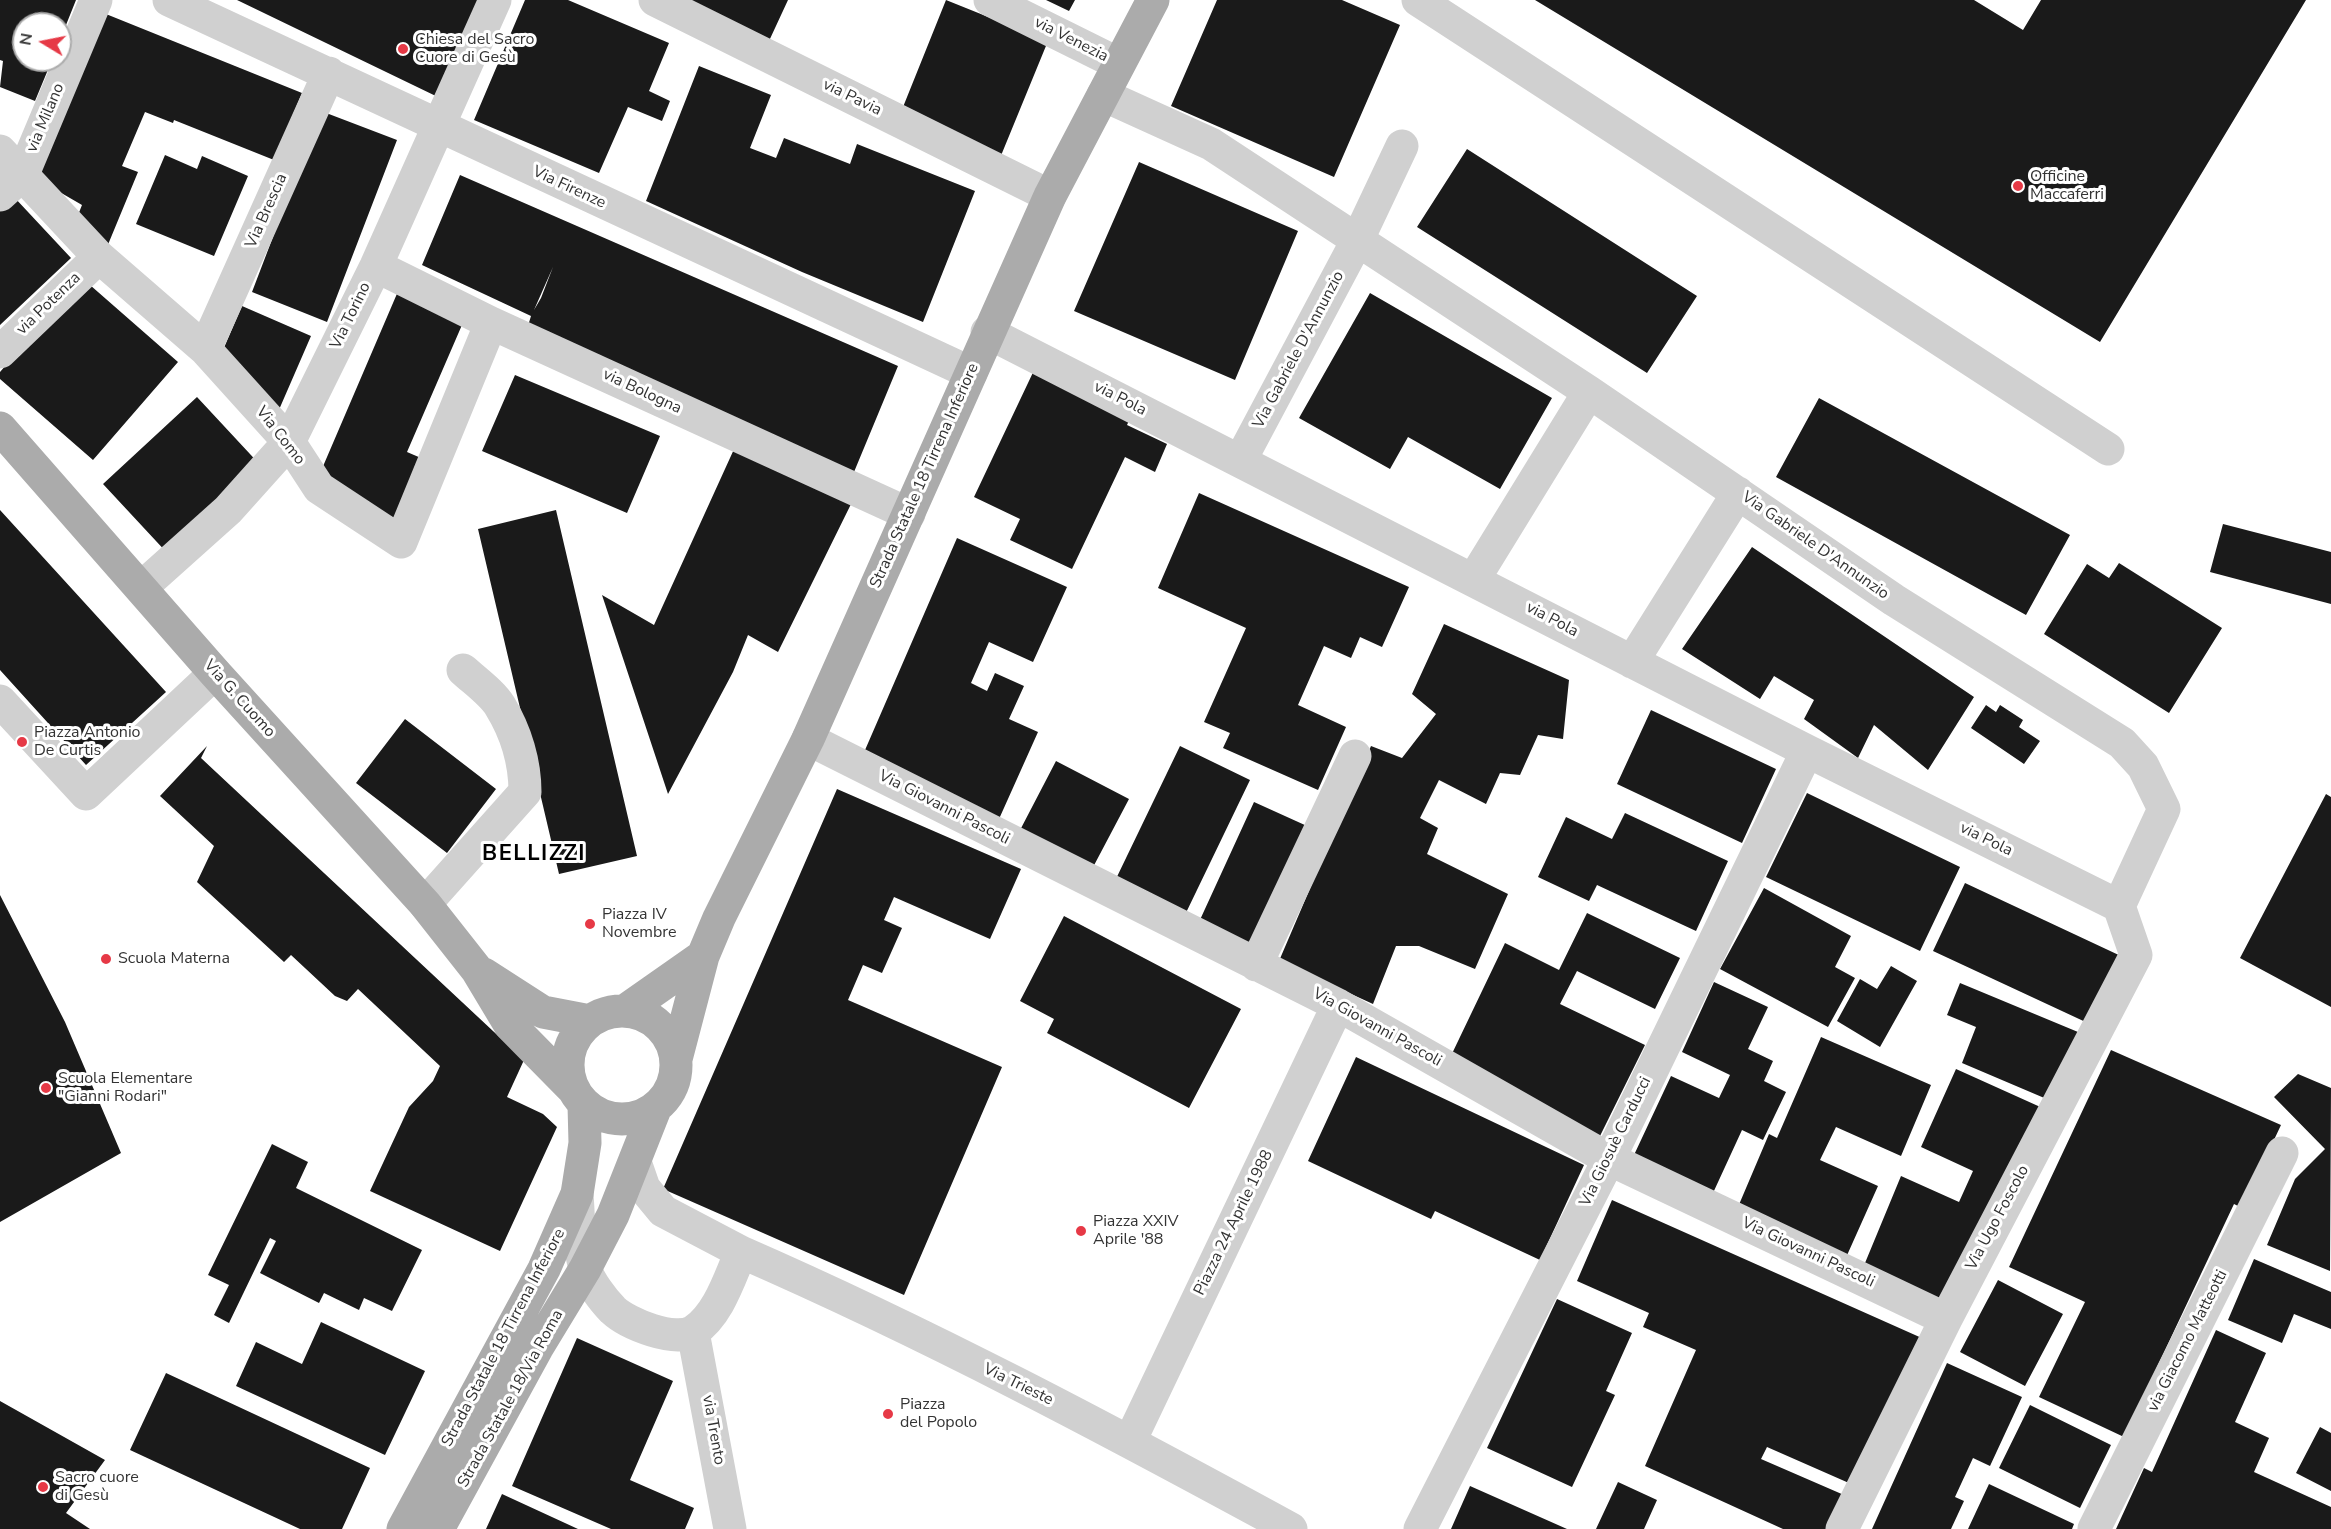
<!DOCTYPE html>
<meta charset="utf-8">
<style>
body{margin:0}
#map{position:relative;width:2331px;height:1529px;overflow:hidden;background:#fff;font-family:"Nunito Sans",sans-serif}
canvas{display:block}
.north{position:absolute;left:12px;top:12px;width:60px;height:60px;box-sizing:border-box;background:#fff;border:2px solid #adadad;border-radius:50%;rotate:280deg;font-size:16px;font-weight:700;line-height:24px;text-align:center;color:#333}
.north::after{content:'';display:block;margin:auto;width:21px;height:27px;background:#e63946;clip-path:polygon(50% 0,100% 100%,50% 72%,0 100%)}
</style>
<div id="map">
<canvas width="2331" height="1529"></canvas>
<div class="north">N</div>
</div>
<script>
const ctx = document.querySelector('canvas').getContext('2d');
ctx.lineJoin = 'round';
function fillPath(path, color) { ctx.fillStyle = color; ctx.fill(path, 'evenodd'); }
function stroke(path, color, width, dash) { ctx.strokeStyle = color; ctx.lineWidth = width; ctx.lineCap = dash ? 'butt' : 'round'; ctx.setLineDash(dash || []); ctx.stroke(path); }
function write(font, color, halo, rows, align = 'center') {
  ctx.font = font + ' "Nunito Sans",sans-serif'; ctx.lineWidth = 6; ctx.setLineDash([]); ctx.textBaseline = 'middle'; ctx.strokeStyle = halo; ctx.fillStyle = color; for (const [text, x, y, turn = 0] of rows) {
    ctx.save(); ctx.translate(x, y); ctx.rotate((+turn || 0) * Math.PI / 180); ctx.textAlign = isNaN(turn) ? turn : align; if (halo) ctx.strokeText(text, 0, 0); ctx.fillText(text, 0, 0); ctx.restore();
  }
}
const building = new Path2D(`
 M 0,0 L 76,0 L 60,40 L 60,24 L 24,24 L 24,60 L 52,60 L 35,101 L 0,87 L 3,61 L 0,60 Z
 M 237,0 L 493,0 L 442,99 Z
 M 525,0 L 568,0 L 669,43 L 649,91 L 670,101 L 662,121 L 628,107 L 599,173 L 474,120 Z
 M 680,0 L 788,0 L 769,41 Z
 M 946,0 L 1048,41 L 1000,158 L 901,112 Z
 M 1046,0 L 1075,0 L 1069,11 Z
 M 1217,0 L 1342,0 L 1400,25 L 1334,177 L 1171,106 Z
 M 1535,0 L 1974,0 L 2023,30 L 2041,0 L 2306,0 L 2100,342 Z
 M 101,12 L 302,93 L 274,160 L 174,120 L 173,123 L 145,112 L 122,166 L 138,172 L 107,247 L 74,225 L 82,205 L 32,176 Z
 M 699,66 L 771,95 L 750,148 L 776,158 L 784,138 L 850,164 L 857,144 L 975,191 L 923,322 L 802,272 L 646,201 Z
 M 321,111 L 397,140 L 327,322 L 252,292 Z
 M 1467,149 L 1697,296 L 1647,373 L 1417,227 Z
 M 165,155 L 197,169 L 202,156 L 248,176 L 214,256 L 136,224 Z
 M 1139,162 L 1298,231 L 1235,380 L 1074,311 Z
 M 460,175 L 898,366 L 854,472 L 527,329 L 531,316 L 422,265 ZM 553,267 L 541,298 L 534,310 Z
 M 14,197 L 71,258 L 0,325 L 0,209 Z
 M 82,278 L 178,362 L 93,460 L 0,379 L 0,372 Z
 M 399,289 L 465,318 L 407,452 L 421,458 L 394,518 L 318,478 Z
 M 1370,293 L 1552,398 L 1500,489 L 1408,437 L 1390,469 L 1299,418 Z
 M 242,306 L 311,336 L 278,412 L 220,357 Z
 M 1037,364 L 1134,410 L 1127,425 L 1167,444 L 1155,472 L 1125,457 L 1072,569 L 1010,540 L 1020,519 L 974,497 Z
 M 515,375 L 660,436 L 627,513 L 482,451 Z
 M 197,397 L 263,468 L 169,555 L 103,484 Z
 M 1819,398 L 2070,535 L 2026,615 L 1776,477 Z
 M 735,447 L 854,498 L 778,652 L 748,635 L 733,672 L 668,794 L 602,595 L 654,625 Z
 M 1199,493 L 1409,587 L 1382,647 L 1360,637 L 1351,658 L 1324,646 L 1298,705 L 1346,727 L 1318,790 L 1223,748 L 1230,733 L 1204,722 L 1246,628 L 1158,588 Z
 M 0,510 L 166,692 L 86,765 L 0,670 Z
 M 556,510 L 637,856 L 559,874 L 478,529 Z
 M 2223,524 L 2331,552 L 2331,604 L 2210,572 Z
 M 957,538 L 1067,587 L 1033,662 L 989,642 L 971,683 L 987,691 L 995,673 L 1024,686 L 1009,719 L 1038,732 L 999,819 L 862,757 Z
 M 1752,547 L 1974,697 L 1928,770 L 1874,725 L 1858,758 L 1804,719 L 1814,700 L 1774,676 L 1760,699 L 1682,649 Z
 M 2119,563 L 2222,628 L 2169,713 L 2044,634 L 2087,564 L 2109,578 Z
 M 1444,624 L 1569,680 L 1563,739 L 1538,735 L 1520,775 L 1500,773 L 1486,804 L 1439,780 L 1420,818 L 1438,828 L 1427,854 L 1508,894 L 1475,969 L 1419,946 L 1396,946 L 1373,1004 L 1279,961 L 1371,746 L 1402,758 L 1436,714 L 1412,694 Z
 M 1986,705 L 1996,712 L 2000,705 L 2023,720 L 2019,727 L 2040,741 L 2024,764 L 1971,728 Z
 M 1651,710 L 1776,769 L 1742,843 L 1617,784 Z
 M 405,719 L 496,789 L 447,853 L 356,783 Z
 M 207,746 L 201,758 L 524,1060 L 507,1097 L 543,1114 L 557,1127 L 500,1251 L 370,1191 L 409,1107 L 433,1081 L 440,1066 L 358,989 L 347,1001 L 335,996 L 291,955 L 284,962 L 197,882 L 214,846 L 160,796 Z
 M 1180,746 L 1250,780 L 1183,919 L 1113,885 Z
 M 1056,761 L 1129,799 L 1091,871 L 1018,834 Z
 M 837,789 L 1021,869 L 990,939 L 894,897 L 884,920 L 902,928 L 882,973 L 863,965 L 848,1000 L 1002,1067 L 904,1295 L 663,1189 Z
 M 1807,793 L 1960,867 L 1920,951 L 1766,877 Z
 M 2326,794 L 2331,797 L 2331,1007 L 2240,958 Z
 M 1254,802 L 1307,826 L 1252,947 L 1199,922 Z
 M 1625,813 L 1728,861 L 1696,931 L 1597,885 L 1589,901 L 1538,877 L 1566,817 L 1612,839 Z
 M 1965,883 L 2123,957 L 2092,1025 L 1933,951 Z
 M 1764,888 L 1851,936 L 1835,967 L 1855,978 L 1828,1027 L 1720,969 Z
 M 0,895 L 65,1022 L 121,1153 L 0,1222 Z
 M 1587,913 L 1680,958 L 1655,1009 L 1577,971 L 1560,1004 L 1645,1045 L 1600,1136 L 1448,1062 L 1505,943 L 1559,970 Z
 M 1064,916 L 1241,1009 L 1189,1108 L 1047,1033 L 1054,1019 L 1020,1001 Z
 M 1891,966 L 1917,981 L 1880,1047 L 1837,1021 L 1860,979 L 1877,989 Z
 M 1714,982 L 1768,1007 L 1748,1049 L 1773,1061 L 1764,1081 L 1786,1092 L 1763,1140 L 1742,1130 L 1713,1193 L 1634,1155 L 1671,1076 L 1719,1098 L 1730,1075 L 1682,1052 Z
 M 1960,983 L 2078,1032 L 2049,1100 L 1962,1063 L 1976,1027 L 1947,1015 Z
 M 1821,1037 L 1931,1085 L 1901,1156 L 1836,1127 L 1820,1160 L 1878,1186 L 1844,1262 L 1735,1214 L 1769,1134 L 1777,1138 Z
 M 2111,1050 L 2281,1125 L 2242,1208 L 2234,1204 L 2124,1437 L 2039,1397 L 2085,1302 L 2009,1267 Z
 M 1356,1057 L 1584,1165 L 1540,1260 L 1435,1211 L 1431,1219 L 1308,1161 Z
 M 1956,1069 L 2047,1110 L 1946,1303 L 1865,1263 L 1901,1176 L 1959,1202 L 1973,1171 L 1921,1147 Z
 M 2298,1074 L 2331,1088 L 2330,1271 L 2267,1245 L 2295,1179 L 2325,1149 L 2274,1097 Z
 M 272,1144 L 308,1162 L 296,1188 L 422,1250 L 392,1311 L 364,1298 L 359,1310 L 324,1293 L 319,1303 L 260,1273 L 276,1241 L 270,1238 L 229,1323 L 214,1315 L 229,1285 L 208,1275 Z
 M 1612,1200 L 1924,1339 L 1858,1487 L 1767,1447 L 1761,1459 L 1844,1495 L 1829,1529 L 1783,1529 L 1645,1466 L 1696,1350 L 1643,1327 L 1649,1313 L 1577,1281 Z
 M 2254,1259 L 2331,1292 L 2331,1329 L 2294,1314 L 2282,1343 L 2228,1320 Z
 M 1998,1280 L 2063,1314 L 2025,1386 L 1960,1352 Z
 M 1557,1299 L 1632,1333 L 1606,1391 L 1615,1395 L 1572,1487 L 1487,1448 Z
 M 321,1322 L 425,1371 L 385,1455 L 236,1386 L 256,1342 L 302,1364 Z
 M 2216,1330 L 2266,1353 L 2235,1422 L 2269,1438 L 2254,1472 L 2331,1507 L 2331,1529 L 2116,1529 L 2144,1468 L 2152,1472 Z
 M 577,1338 L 673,1381 L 630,1480 L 694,1508 L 685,1529 L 611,1529 L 512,1486 Z
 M 1947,1363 L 2022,1397 L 1990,1466 L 1973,1458 L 1955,1497 L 1964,1501 L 1951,1529 L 1872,1529 Z
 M 166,1373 L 370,1468 L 342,1529 L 300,1529 L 130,1450 Z
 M 0,1401 L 105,1460 L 66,1513 L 90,1529 L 0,1529 Z
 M 2030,1405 L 2111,1445 L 2080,1508 L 1999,1468 Z
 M 2320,1427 L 2331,1433 L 2331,1491 L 2296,1473 Z
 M 1618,1482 L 1657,1500 L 1644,1529 L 1596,1529 Z
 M 1989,1484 L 2074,1524 L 2072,1529 L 1968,1529 Z
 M 1470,1486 L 1567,1529 L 1451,1529 Z
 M 502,1494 L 578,1529 L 486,1529 Z`);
const minor = new Path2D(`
 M 169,0 L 971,373
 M 655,0 L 1050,196
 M 990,0 L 1119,64
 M 1418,0 L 2108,449
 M 1103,95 L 1211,144 L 1589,392 L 1894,600 L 2122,743 L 2143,766 L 2164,809 L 2119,906
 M 0,151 L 99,257 L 205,349 L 289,442 L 319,488 L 401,542 L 491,323
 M 0,195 L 23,174 L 96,0
 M 376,266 L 491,323 L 909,514
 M 987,332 L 1807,751 L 2119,906
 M 205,349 L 329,73
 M 0,352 L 99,257
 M 1240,461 L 1358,239 L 1402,146
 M 1474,579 L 1589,392
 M 142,587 L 228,510 L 289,442 L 376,266 L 495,0
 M 1632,662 L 1738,493
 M 0,701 L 86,794 L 215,673
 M 808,739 L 1338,1005 L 1609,1159 L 1946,1319
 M 425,904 L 525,792 C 525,763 516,732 500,706 C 492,693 475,681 463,670
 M 1256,965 L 1355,756
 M 577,1194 C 579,1218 578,1245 585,1268 C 589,1281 603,1300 613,1310 C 628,1324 675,1343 694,1331 C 719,1314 729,1279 741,1252 L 663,1211 L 644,1188 L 635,1162
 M 741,1252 C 929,1334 1111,1431 1291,1529
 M 693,1332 L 730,1529
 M 1130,1441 L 1338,1005
 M 1420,1529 L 1609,1159 L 1807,751
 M 1842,1529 L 1946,1319 L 2136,955 L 2119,906
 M 2094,1529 L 2282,1153`);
const major = new Path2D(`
 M 0,428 L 215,673 L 425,904 L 477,970 L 510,1025 L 573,1089
 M 484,974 L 543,1012 L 590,1021
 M 626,1010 L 703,956
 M568 1065a54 54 0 1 1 108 0a54 54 0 1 1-108 0Z
 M 676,1059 L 703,956 L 719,918 L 808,739 L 1050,196 L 1153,0
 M 403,1529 L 544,1269 L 577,1194 L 585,1143 L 584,1105
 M 438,1529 L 537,1348 L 585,1269 L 613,1215 L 655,1109`);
const markers = [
 [403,49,6,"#e63946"],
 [2018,186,6,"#e63946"],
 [22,742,6,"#e63946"],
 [590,924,6,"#e63946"],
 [106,959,6,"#e63946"],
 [46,1088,6,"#e63946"],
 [1081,1231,6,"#e63946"],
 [888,1414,6,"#e63946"],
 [43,1487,6,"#e63946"]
];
const poiNames = [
 ["Chiesa del Sacro",415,40],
 ["Cuore di Gesù",415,58],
 ["Officine",2030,177],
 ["Maccaferri",2030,195],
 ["Piazza Antonio",34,733],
 ["De Curtis",34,751],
 ["Piazza IV",602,915],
 ["Novembre",602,933],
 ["Scuola Materna",118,959],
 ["Scuola Elementare",58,1079],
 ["\"Gianni Rodari\"",58,1097],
 ["Piazza XXIV",1093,1222],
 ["Aprile '88",1093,1240],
 ["Piazza",900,1405],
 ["del Popolo",900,1423],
 ["Sacro cuore",55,1478],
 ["di Gesù",55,1496]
];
const streetNames = [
 ["via Venezia",1071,40,27],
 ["via Pavia",852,98,26],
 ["via Milano",46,118,-67],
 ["Via Firenze",569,188,25],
 ["Via Brescia",267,211,-66],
 ["via Potenza",49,304,-44],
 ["Via Torino",351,316,-64],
 ["Via Gabriele D'Annunzio",1299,350,-62],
 ["via Bologna",642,392,25],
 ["via Pola",1120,399,27],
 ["Via Como",280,436,52],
 ["Strada Statale 18 Tirrena Inferiore",925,476,-66],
 ["Via Gabriele D'Annunzio",1815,546,35],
 ["via Pola",1552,620,28],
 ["Via G. Cuomo",239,699,48],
 ["Via Giovanni Pascoli",944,808,27],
 ["via Pola",1986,840,26],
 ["Via Giovanni Pascoli",1377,1028,29],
 ["Via Giosuè Carducci",1616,1142,-64],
 ["Via Ugo Foscolo",1998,1218,-62],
 ["Piazza 24 Aprile 1988",1234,1223,-64],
 ["Via Giovanni Pascoli",1808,1253,25],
 ["Strada Statale 18 Tirrena Inferiore",504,1338,-62],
 ["via Giacomo Matteotti",2188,1341,-63],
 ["Via Trieste",1018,1385,26],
 ["Strada Statale 18/Via Roma",511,1399,-61],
 ["via Trento",713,1430,80]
];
const districtNames = [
 ["BELLIZZI",534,855]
];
fillPath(building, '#1a1a1a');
stroke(minor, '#d0d0d0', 33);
stroke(major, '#ababab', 33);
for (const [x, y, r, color] of markers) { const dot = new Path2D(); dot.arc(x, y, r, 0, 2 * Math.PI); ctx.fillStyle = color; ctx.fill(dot); stroke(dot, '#fff', 2); }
write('16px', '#333', '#fff', poiNames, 'left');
write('16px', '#333', '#fff', streetNames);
ctx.letterSpacing = '1.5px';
write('bold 22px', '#000', '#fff', districtNames);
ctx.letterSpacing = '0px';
</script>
